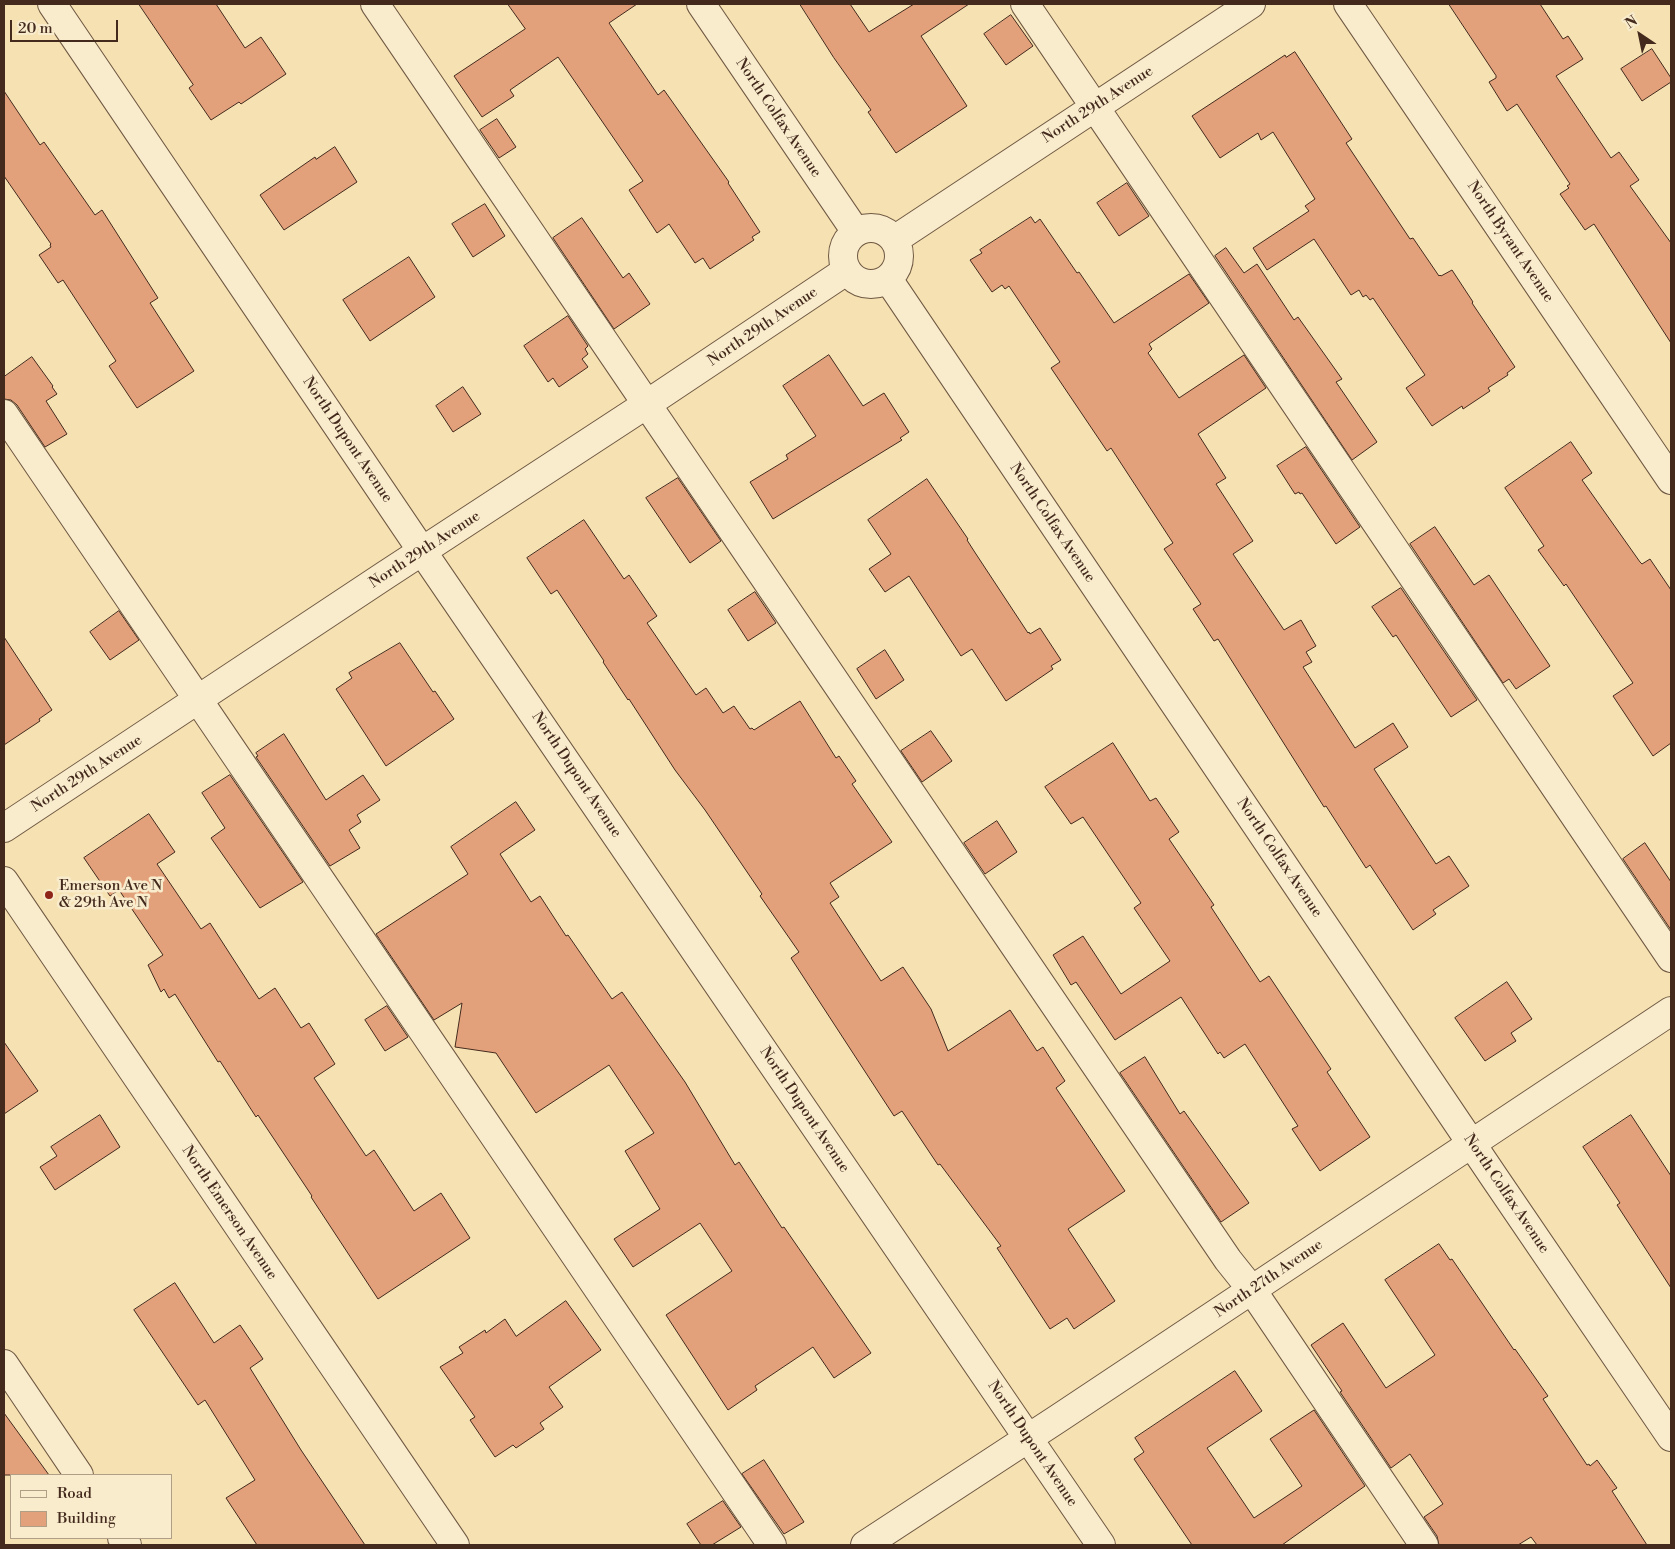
<!DOCTYPE html>
<style>
body{margin:0}
#map{position:relative;width:1675px;height:1549px;overflow:hidden;background:#f5e1b2;font-family:"Libre Bodoni",serif}
canvas{display:block}
.frame{position:absolute;inset:0;border:5px solid #442a1d;pointer-events:none}
.legend{position:absolute;left:10px;top:1474px;width:162px;height:65px;box-sizing:border-box;background:#f8eccd;border:1px solid #b09e87;margin:0;padding:6px 9px;list-style:none;font-size:15px;color:#442a1d}
.legend li{display:flex;align-items:center;gap:10px;height:25px}
.legend b{width:25px;border:1px solid #b09e87}
.north{position:absolute;left:1615px;top:10px;width:50px;height:50px;-webkit-text-stroke:4px #f8eccd;paint-order:stroke;rotate:326deg;font-size:14px;font-weight:700;line-height:20px;text-align:center;color:#442a1d}
.north::after{content:'';display:block;margin:auto;width:18px;height:22px;background:#442a1d;clip-path:polygon(50% 0,100% 100%,50% 72%,0 100%)}
.scale{position:absolute;left:10px;top:20px;width:108px;height:22px;box-sizing:border-box;border:2px solid #442a1d;border-top:0;padding-left:6px;font-size:15px;line-height:18px;white-space:nowrap;color:#442a1d;-webkit-text-stroke:4px #f8eccd;paint-order:stroke}
</style>
<div id="map">
<canvas width="1675" height="1549"></canvas>
<div class="frame"></div>
<ul class="legend">
<li><b style="height:6px;background:#f8eccd"></b>Road</li>
<li><b style="height:14px;background:#e3a17b"></b>Building</li>
</ul>
<div class="north">N</div>
<div class="scale">20 m</div>
</div>
<script>
const ctx = document.querySelector('canvas').getContext('2d');
ctx.lineJoin = 'round';
function fillPath(path, color) { ctx.fillStyle = color; ctx.fill(path, 'evenodd'); }
function stroke(path, color, width, dash) { ctx.strokeStyle = color; ctx.lineWidth = width; ctx.lineCap = dash ? 'butt' : 'round'; ctx.setLineDash(dash || []); ctx.stroke(path); }
function write(font, color, halo, rows, align = 'center') {
  ctx.font = font + ' "Libre Bodoni",serif'; ctx.lineWidth = 5; ctx.setLineDash([]); ctx.textBaseline = 'middle'; ctx.strokeStyle = halo; ctx.fillStyle = color; for (const [text, x, y, turn = 0] of rows) {
    ctx.save(); ctx.translate(x, y); ctx.rotate((+turn || 0) * Math.PI / 180); ctx.textAlign = isNaN(turn) ? turn : align; if (halo) ctx.strokeText(text, 0, 0); ctx.fillText(text, 0, 0); ctx.restore();
  }
}
const building = new Path2D(`
 M 139,4 L 216,4 L 245,48 L 261,37 L 286,74 L 241,104 L 239,102 L 211,120 L 189,88 L 193,85 Z
 M 508,4 L 637,4 L 609,23 L 658,95 L 664,90 L 729,182 L 728,183 L 760,232 L 752,237 L 754,240 L 710,269 L 703,258 L 695,263 L 669,224 L 657,233 L 629,190 L 643,181 L 558,57 L 510,90 L 514,96 L 482,117 L 454,76 L 525,29 Z
 M 800,4 L 850,4 L 869,32 L 914,4 L 969,4 L 921,36 L 967,106 L 896,153 L 868,112 L 871,110 L 834,58 Z
 M 1449,4 L 1540,4 L 1563,39 L 1568,36 L 1583,59 L 1556,76 L 1611,158 L 1619,152 L 1639,180 L 1630,186 L 1671,243 L 1671,343 L 1594,224 L 1585,230 L 1560,194 L 1569,188 L 1567,186 L 1570,184 L 1517,104 L 1507,111 L 1489,82 L 1496,78 L 1496,76 Z
 M 1011,15 L 1033,46 L 1006,65 L 984,34 Z
 M 1652,49 L 1671,78 L 1671,82 L 1642,101 L 1621,69 Z
 M 1295,52 L 1352,139 L 1346,143 L 1410,239 L 1413,238 L 1439,276 L 1440,275 L 1441,276 L 1452,270 L 1473,302 L 1472,303 L 1515,367 L 1507,373 L 1508,375 L 1488,388 L 1490,391 L 1463,409 L 1462,406 L 1432,426 L 1406,388 L 1425,375 L 1373,298 L 1370,300 L 1366,295 L 1363,297 L 1359,290 L 1351,295 L 1314,239 L 1267,270 L 1253,248 L 1309,211 L 1305,206 L 1315,199 L 1273,132 L 1261,140 L 1258,133 L 1220,158 L 1192,116 L 1285,55 L 1286,57 Z
 M 4,91 L 40,145 L 44,142 L 95,215 L 102,210 L 158,298 L 150,303 L 194,371 L 137,408 L 109,366 L 116,361 L 63,280 L 58,283 L 39,255 L 51,247 L 50,245 L 51,244 L 4,176 Z
 M 497,119 L 516,147 L 499,158 L 480,130 Z
 M 335,147 L 357,182 L 284,230 L 260,195 L 315,157 L 316,159 Z
 M 1127,183 L 1149,216 L 1119,236 L 1097,203 Z
 M 485,204 L 505,236 L 473,257 L 452,224 Z
 M 1031,217 L 1035,223 L 1040,219 L 1077,273 L 1079,272 L 1114,323 L 1189,274 L 1209,303 L 1149,344 L 1152,349 L 1148,353 L 1179,398 L 1244,355 L 1266,388 L 1198,434 L 1226,478 L 1216,484 L 1253,541 L 1233,554 L 1284,630 L 1301,620 L 1316,646 L 1306,652 L 1312,662 L 1303,667 L 1355,748 L 1393,723 L 1408,747 L 1374,769 L 1436,864 L 1449,856 L 1469,886 L 1433,910 L 1436,914 L 1413,930 L 1370,865 L 1366,868 L 1326,806 L 1324,807 L 1218,639 L 1214,641 L 1193,609 L 1201,604 L 1164,549 L 1173,543 L 1111,448 L 1107,451 L 1051,368 L 1060,362 L 1058,359 L 1009,286 L 1005,289 L 1002,285 L 992,292 L 970,260 L 982,253 L 980,250 Z
 M 582,218 L 623,278 L 629,273 L 650,304 L 614,329 L 553,238 Z
 M 1226,248 L 1244,273 L 1257,264 L 1294,320 L 1298,317 L 1342,379 L 1336,382 L 1377,442 L 1352,460 L 1215,256 Z
 M 409,257 L 435,297 L 370,341 L 343,300 Z
 M 568,316 L 588,346 L 585,349 L 588,354 L 582,359 L 588,367 L 559,387 L 553,378 L 548,382 L 524,346 Z
 M 829,355 L 863,406 L 884,393 L 909,432 L 900,438 L 902,440 L 773,519 L 750,482 L 788,459 L 786,455 L 816,436 L 783,386 Z
 M 32,357 L 53,386 L 52,387 L 57,394 L 46,401 L 67,434 L 45,447 L 17,405 L 11,400 L 4,399 L 4,377 Z
 M 463,387 L 481,414 L 453,432 L 436,406 Z
 M 1571,442 L 1592,473 L 1582,480 L 1640,562 L 1642,564 L 1650,559 L 1671,590 L 1671,743 L 1653,756 L 1613,696 L 1633,683 L 1566,584 L 1564,586 L 1538,550 L 1544,546 L 1505,488 Z
 M 1306,447 L 1360,527 L 1336,544 L 1302,493 L 1300,494 L 1299,492 L 1295,494 L 1277,466 Z
 M 678,478 L 721,541 L 690,563 L 646,498 Z
 M 927,479 L 968,539 L 967,540 L 974,551 L 1028,633 L 1029,632 L 1030,634 L 1040,628 L 1061,660 L 1051,666 L 1053,669 L 1006,701 L 972,649 L 961,656 L 909,576 L 885,592 L 869,569 L 891,554 L 868,520 Z
 M 584,520 L 624,579 L 629,575 L 657,616 L 647,623 L 696,695 L 706,688 L 723,713 L 734,706 L 750,729 L 752,728 L 754,730 L 800,701 L 836,758 L 839,756 L 856,781 L 852,784 L 892,842 L 830,883 L 839,897 L 830,903 L 881,981 L 903,967 L 931,1009 L 948,1051 L 1010,1010 L 1037,1051 L 1043,1047 L 1065,1081 L 1056,1088 L 1125,1191 L 1068,1229 L 1115,1301 L 1074,1329 L 1067,1318 L 1050,1329 L 997,1248 L 1001,1246 L 940,1164 L 938,1165 L 902,1111 L 894,1116 L 791,958 L 799,952 L 760,896 L 762,894 L 705,810 L 675,770 L 629,699 L 628,700 L 603,662 L 604,661 L 557,590 L 551,594 L 527,558 Z
 M 1435,527 L 1474,585 L 1489,575 L 1550,666 L 1516,689 L 1509,679 L 1503,683 L 1410,544 Z
 M 1401,588 L 1477,700 L 1451,717 L 1396,635 L 1393,637 L 1372,607 Z
 M 755,592 L 776,623 L 748,641 L 728,610 Z
 M 119,611 L 139,640 L 110,660 L 90,632 Z
 M 4,637 L 52,710 L 39,719 L 40,721 L 4,745 Z
 M 400,643 L 433,692 L 435,691 L 454,719 L 386,766 L 336,689 L 352,678 L 349,673 Z
 M 885,650 L 904,680 L 876,699 L 857,669 Z
 M 931,731 L 952,761 L 922,782 L 901,751 Z
 M 284,734 L 326,800 L 363,775 L 380,800 L 357,815 L 361,822 L 349,830 L 360,848 L 330,866 L 256,757 L 258,756 L 256,753 Z
 M 1113,743 L 1150,801 L 1156,798 L 1179,832 L 1169,839 L 1214,905 L 1211,907 L 1260,982 L 1269,976 L 1331,1069 L 1327,1072 L 1370,1137 L 1320,1171 L 1292,1129 L 1298,1126 L 1245,1044 L 1224,1058 L 1220,1052 L 1218,1054 L 1181,997 L 1115,1040 L 1076,982 L 1071,985 L 1053,955 L 1083,936 L 1121,994 L 1170,961 L 1134,908 L 1141,903 L 1083,817 L 1071,824 L 1045,787 Z
 M 230,775 L 303,882 L 260,908 L 211,838 L 225,828 L 202,793 Z
 M 516,802 L 535,830 L 500,854 L 531,902 L 540,896 L 566,936 L 568,935 L 612,999 L 622,992 L 685,1082 L 735,1165 L 739,1162 L 782,1228 L 784,1227 L 871,1353 L 834,1378 L 813,1347 L 755,1386 L 757,1390 L 728,1410 L 666,1315 L 732,1271 L 700,1223 L 633,1267 L 614,1239 L 660,1209 L 625,1151 L 654,1133 L 609,1065 L 536,1113 L 496,1053 L 455,1047 L 462,1003 L 434,1020 L 376,934 L 468,874 L 451,847 Z
 M 149,814 L 175,852 L 157,864 L 201,929 L 210,923 L 259,999 L 275,988 L 301,1028 L 309,1023 L 335,1064 L 314,1078 L 366,1156 L 374,1150 L 414,1211 L 441,1193 L 470,1238 L 378,1299 L 311,1197 L 312,1196 L 258,1115 L 256,1117 L 220,1061 L 218,1062 L 175,994 L 169,998 L 164,989 L 161,992 L 148,965 L 163,955 L 119,890 L 110,896 L 84,858 Z
 M 997,821 L 1017,852 L 985,874 L 964,843 Z
 M 1645,843 L 1671,882 L 1671,930 L 1623,859 Z
 M 1507,982 L 1532,1019 L 1511,1033 L 1516,1041 L 1485,1061 L 1455,1018 Z
 M 387,1006 L 408,1037 L 385,1051 L 365,1020 Z
 M 4,1042 L 38,1091 L 4,1114 Z
 M 1145,1057 L 1180,1114 L 1184,1111 L 1249,1203 L 1221,1222 L 1120,1073 Z
 M 100,1115 L 120,1147 L 55,1190 L 40,1167 L 57,1156 L 51,1147 Z
 M 1631,1115 L 1671,1176 L 1671,1288 L 1617,1205 L 1620,1203 L 1583,1147 Z
 M 1439,1244 L 1450,1260 L 1452,1259 L 1514,1350 L 1515,1349 L 1548,1396 L 1543,1399 L 1587,1465 L 1589,1464 L 1590,1466 L 1597,1460 L 1617,1488 L 1612,1491 L 1647,1545 L 1537,1545 L 1531,1537 L 1518,1545 L 1439,1545 L 1437,1536 L 1424,1517 L 1443,1504 L 1410,1454 L 1391,1468 L 1340,1392 L 1342,1391 L 1311,1345 L 1343,1323 L 1386,1388 L 1435,1355 L 1385,1280 Z
 M 175,1283 L 214,1343 L 240,1325 L 263,1359 L 250,1368 L 301,1450 L 365,1545 L 257,1545 L 226,1498 L 255,1480 L 205,1400 L 198,1405 L 134,1310 Z
 M 566,1301 L 601,1350 L 549,1387 L 563,1407 L 540,1423 L 544,1429 L 516,1448 L 513,1445 L 495,1457 L 470,1420 L 475,1417 L 440,1367 L 463,1353 L 459,1347 L 485,1330 L 486,1333 L 505,1319 L 516,1336 Z
 M 1235,1371 L 1262,1411 L 1207,1448 L 1254,1518 L 1302,1486 L 1270,1439 L 1314,1410 L 1365,1486 L 1282,1545 L 1192,1545 L 1134,1459 L 1144,1452 L 1135,1438 Z
 M 4,1413 L 49,1475 L 4,1475 Z
 M 764,1460 L 804,1522 L 784,1534 L 742,1474 Z
 M 723,1501 L 741,1527 L 712,1545 L 701,1545 L 687,1524 Z`);
const minor = new Path2D(`
 M 52,4 L 422,551 L 1101,1545
 M 375,4 L 1228,1260 L 1252,1290 L 1424,1545
 M 701,4 L 856,232
 M 1025,4 L 1671,958
 M 1348,4 L 1671,480
 M843 256a28 28 0 1 1 56 0a28 28 0 1 1-56 0Z
 M 894,240 L 1251,4
 M 888,279 L 1494,1177 L 1671,1437
 M 4,414 L 772,1545
 M 4,828 L 384,576 L 647,404 L 846,271
 M 4,881 L 455,1545
 M 4,1364 L 79,1475
 M 122,1538 L 127,1545
 M 865,1545 L 1059,1418 L 1671,1011`);
const markers = [
 [49,895,5,"#8f2418"]
];
const streetNames = [
 ["North 29th Avenue",1098,105,-33],
 ["North Colfax Avenue",778,118,56],
 ["North Byrant Avenue",1510,242,56],
 ["North 29th Avenue",763,327,-34],
 ["North Dupont Avenue",347,440,56],
 ["North Colfax Avenue",1052,523,56],
 ["North 29th Avenue",425,550,-33],
 ["North 29th Avenue",87,774,-33],
 ["North Dupont Avenue",576,775,56],
 ["North Colfax Avenue",1279,858,56],
 ["North Dupont Avenue",804,1110,56],
 ["North Colfax Avenue",1506,1194,56],
 ["North Emerson Avenue",229,1213,56],
 ["North 27th Avenue",1269,1279,-34],
 ["North Dupont Avenue",1032,1444,56]
];
const poiNames = [
 ["Emerson Ave N",59,886],
 ["& 29th Ave N",59,903]
];
fillPath(building, '#e3a17b');
stroke(building, '#442a1d', 1);
stroke(minor, '#705842', 30);
stroke(minor, '#f8eccd', 28);
for (const [x, y, r, color] of markers) { const dot = new Path2D(); dot.arc(x, y, r, 0, 2 * Math.PI); ctx.fillStyle = color; ctx.fill(dot); stroke(dot, '#f8eccd', 2); }
write('15px', '#442a1d', '#f8eccd', streetNames);
write('15px', '#442a1d', '#f8eccd', poiNames, 'left');
</script>
